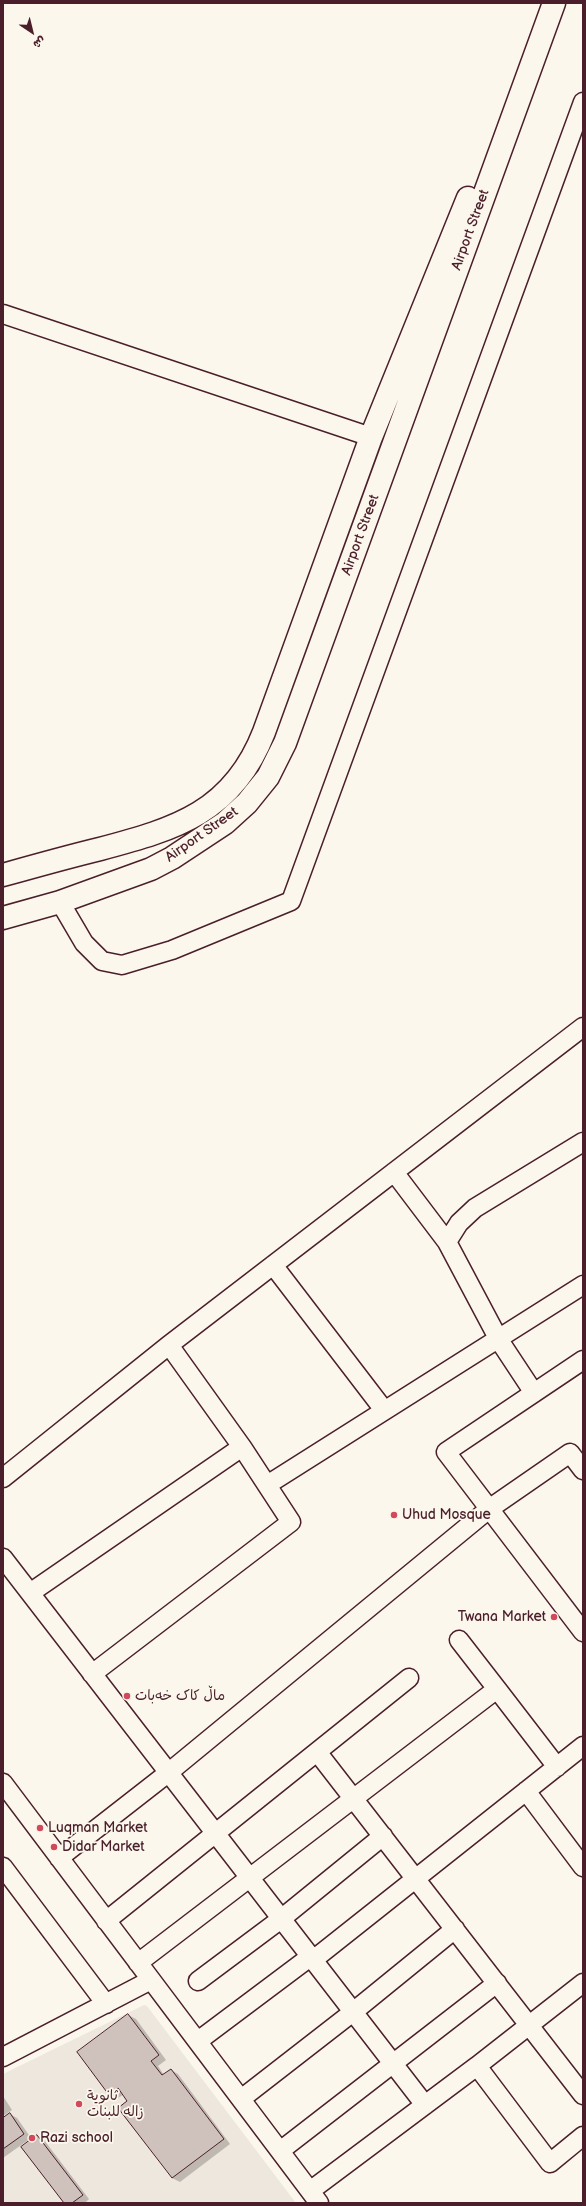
<!DOCTYPE html>
<meta charset="utf-8">
<style>
body{margin:0}
#map{position:relative;width:586px;height:2206px;overflow:hidden;background:#fbf7ec;font-family:"Balsamiq Sans","Playpen Sans Arabic",sans-serif}
canvas{display:block}
.frame{position:absolute;inset:0;border:4px solid #4a1f2b;pointer-events:none}
.north{position:absolute;left:12px;top:12px;width:40px;height:40px;-webkit-text-stroke:3px #fbf7ec;paint-order:stroke;rotate:145deg;font-size:11px;font-weight:700;line-height:16px;text-align:center;color:#4a1f2b}
.north::after{content:'';display:block;margin:auto;width:14px;height:18px;background:#4a1f2b;clip-path:polygon(50% 0,100% 100%,50% 72%,0 100%)}
</style>
<div id="map">
<canvas width="586" height="2206"></canvas>
<div class="frame"></div>
<div class="north">ش</div>
</div>
<script>
const ctx = document.querySelector('canvas').getContext('2d');
ctx.lineJoin = 'round';
function fillPath(path, color) { ctx.fillStyle = color; ctx.fill(path, 'evenodd'); }
function stroke(path, color, width, dash) { ctx.strokeStyle = color; ctx.lineWidth = width; ctx.lineCap = dash ? 'butt' : 'round'; ctx.setLineDash(dash || []); ctx.stroke(path); }
function write(font, color, halo, rows, align = 'center') {
  ctx.font = font + ' "Balsamiq Sans","Playpen Sans Arabic",sans-serif'; ctx.lineWidth = 3.5; ctx.setLineDash([]); ctx.textBaseline = 'middle'; ctx.strokeStyle = halo; ctx.fillStyle = color; for (const [text, x, y, turn = 0] of rows) {
    ctx.save(); ctx.translate(x, y); ctx.rotate((+turn || 0) * Math.PI / 180); ctx.textAlign = isNaN(turn) ? turn : align; if (halo) ctx.strokeText(text, 0, 0); ctx.fillText(text, 0, 0); ctx.restore();
  }
}
const built = new Path2D(`
 M 144,2005 L 147,2006 L 296,2203 L 3,2203 L 3,2074 ZM 128,2014 L 159,2055 L 151,2061 L 162,2075 L 171,2069 L 224,2139 L 171,2178 L 119,2108 L 127,2101 L 118,2088 L 109,2095 L 77,2052 Z`);
const shadow = new Path2D(`
 M 128,2015 L 136,2019 L 166,2060 L 158,2066 L 164,2075 L 171,2070 L 178,2074 L 230,2144 L 180,2182 L 172,2178 L 124,2094 L 117,2099 L 110,2094 L 78,2052 Z
 M 3,2096 L 12,2110 L 3,2116 Z
 M 10,2114 L 17,2118 L 31,2138 L 3,2158 L 3,2119 Z
 M 37,2136 L 44,2140 L 89,2199 L 85,2203 L 65,2203 Z`);
const building = new Path2D(`
 M 128,2014 L 159,2055 L 151,2061 L 162,2075 L 171,2069 L 224,2139 L 172,2178 L 118,2108 L 127,2101 L 118,2088 L 109,2095 L 77,2052 Z
 M 10,2113 L 24,2134 L 3,2149 L 3,2118 Z
 M 37,2135 L 83,2195 L 72,2203 L 64,2203 L 21,2147 Z`);
const minor = new Path2D(`
 M 3,314 L 371,437
 M 60,902 L 84,943 L 102,961 L 122,965 L 172,950 L 291,901 L 583,102
 M 394,1172 L 447,1242
 M 273,1265 L 384,1410
 M 583,1360 L 446,1452 L 583,1632
 M 534,1393 L 499,1340 L 447,1242 L 459,1223 L 475,1208 L 583,1142
 M 3,1478 L 169,1345 L 583,1027
 M 267,1485 L 583,1285
 M 3,1558 L 425,2105
 M 30,1593 L 242,1447
 M 459,1640 L 497,1689
 M 92,1674 L 291,1522 L 242,1447 L 169,1345
 M 318,1753 L 583,2095
 M 3,1783 L 319,2203
 M 526,1791 L 583,1867
 M 59,1858 L 168,1773 L 489,1509 L 570,1453 L 583,1470
 M 3,1867 L 106,2004
 M 106,1921 L 409,1678
 M 313,1960 L 583,1746
 M 138,1963 L 497,1689 L 557,1767
 M 198,1981 L 281,1919 L 383,1836
 M 198,2041 L 310,1957
 M 3,2057 L 151,1980
 M 477,2066 L 583,1983
 M 241,2099 L 353,2012 L 455,1929
 M 280,2151 L 497,1983
 M 310,2191 L 477,2066 L 550,2163 L 583,2136`);
const major = new Path2D(`
 M 3,875 C 35,866 67,857 100,849 C 176,829 233,812 264,732 L 371,437 L 468,198
 M 3,918 L 60,902 L 151,869 L 172,858 L 225,823 L 247,803 L 268,777 L 285,743 L 554,3`);
const markers = [
 [394,1515,4,"#d1495b"],
 [554,1617,4,"#d1495b"],
 [127,1696,4,"#d1495b"],
 [40,1828,4,"#d1495b"],
 [54,1847,4,"#d1495b"],
 [79,2104,4,"#d1495b"],
 [32,2138,4,"#d1495b"]
];
const streetNames = [
 ["Airport Street",471,230,-70],
 ["Airport Street",361,535,-70],
 ["Airport Street",202,835,-35]
];
const poiNames = [
 ["Uhud Mosque",402,1515],
 ["Twana Market",546,1617,"right"],
 ["ماڵ کاک خەبات",135,1696],
 ["Luqman Market",48,1828],
 ["Didar Market",62,1847],
 ["ثانوية",87,2096],
 ["زاله للبنات",87,2112],
 ["Razi school",40,2138]
];
fillPath(built, '#eee7de');
fillPath(shadow, '#0003');
fillPath(building, '#cfc2bc');
stroke(building, '#4a1f2b', 1);
stroke(minor, '#4a1f2b', 21);
stroke(major, '#4a1f2b', 25);
stroke(minor, '#fbf7ec', 18);
stroke(major, '#fbf7ec', 22);
for (const [x, y, r, color] of markers) { const dot = new Path2D(); dot.arc(x, y, r, 0, 2 * Math.PI); ctx.fillStyle = color; ctx.fill(dot); stroke(dot, '#fbf7ec', 1.5); }
write('14px', '#4a1f2b', '#fbf7ec', streetNames);
write('14px', '#4a1f2b', '#fbf7ec', poiNames, 'left');
</script>
